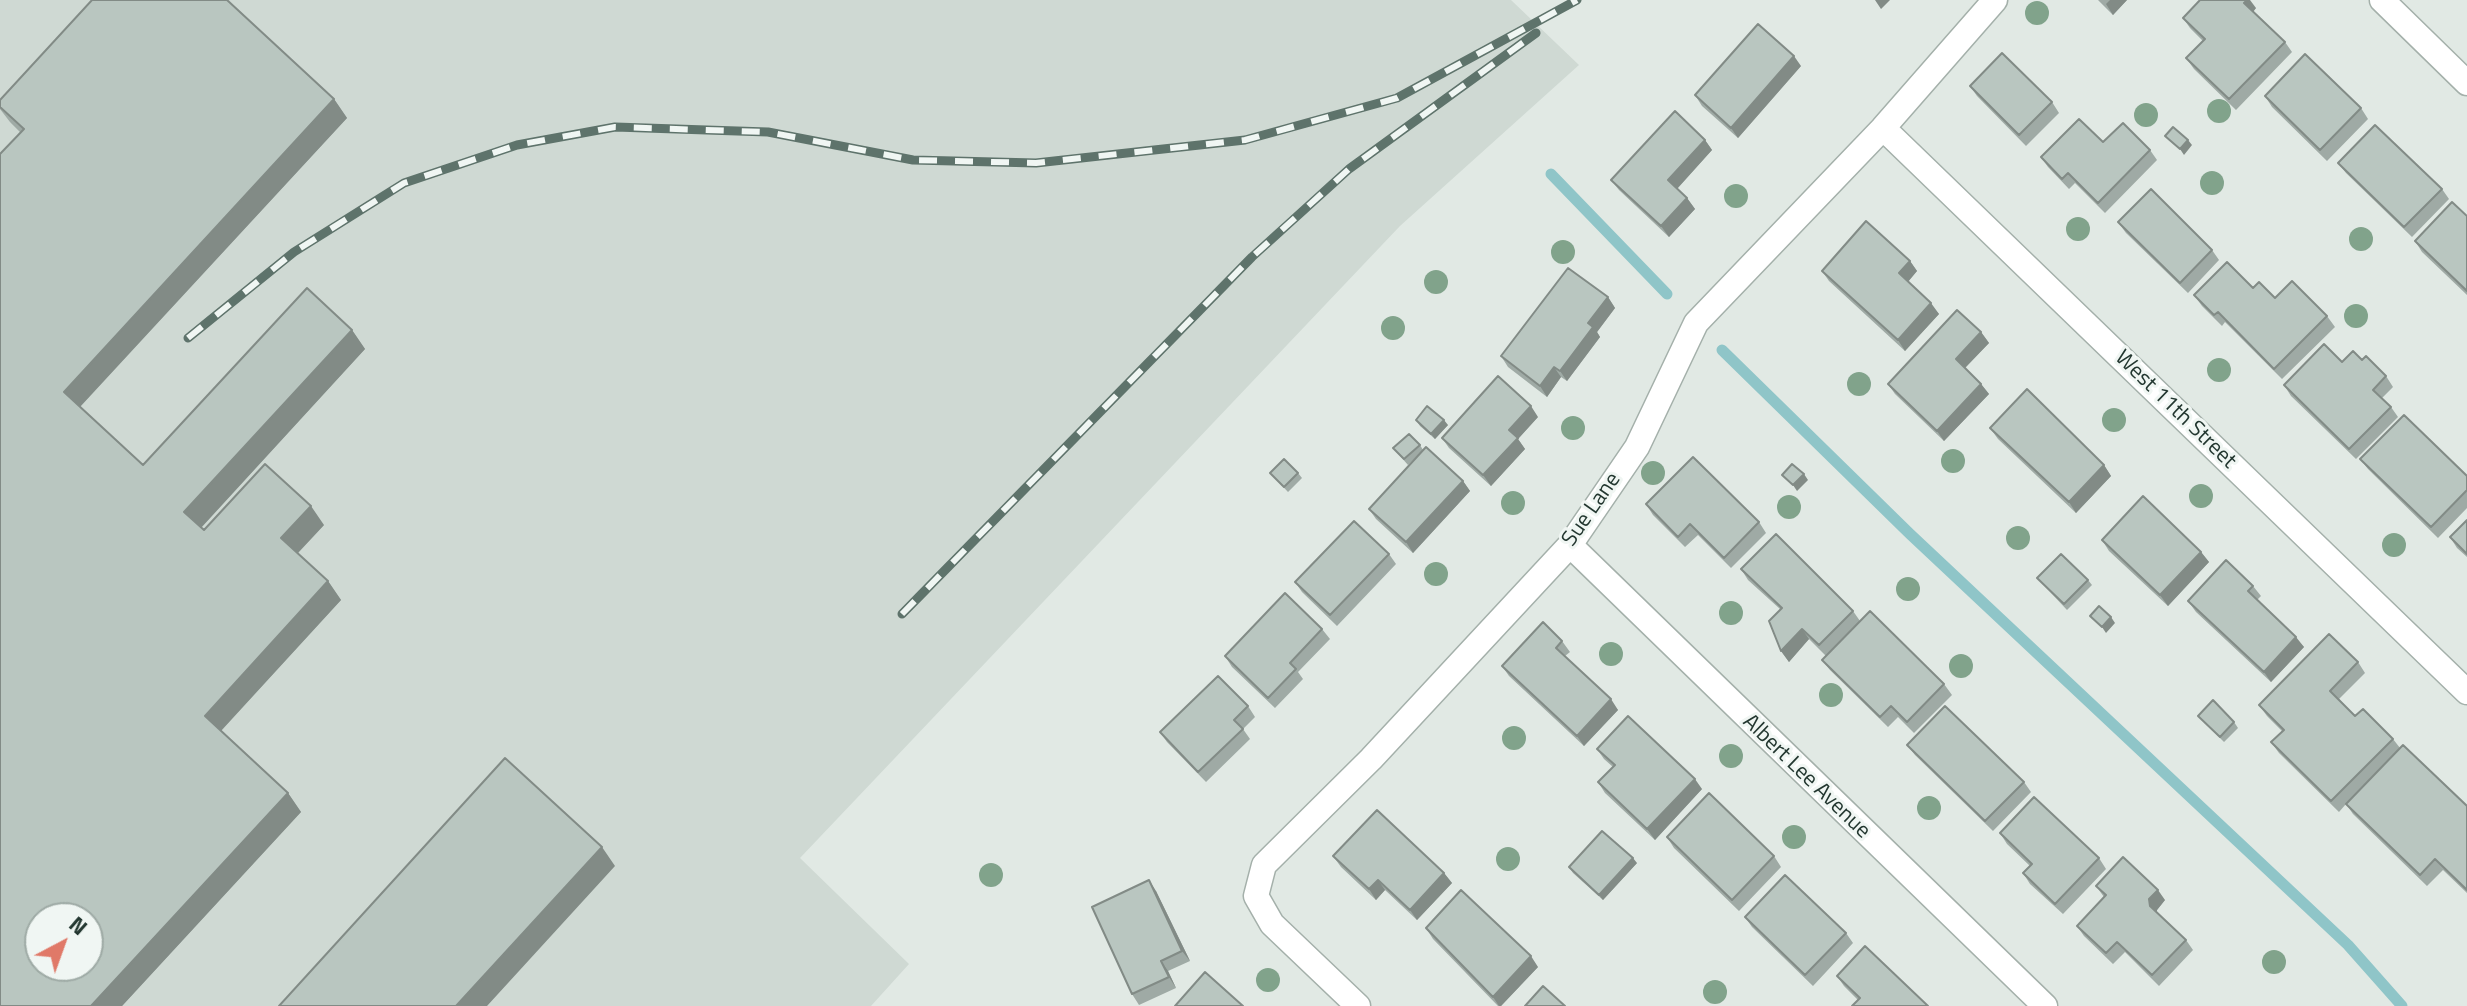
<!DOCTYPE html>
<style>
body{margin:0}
#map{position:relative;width:2467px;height:1006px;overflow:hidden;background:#e1e9e4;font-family:"Titillium Web",sans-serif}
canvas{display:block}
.north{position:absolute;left:24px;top:902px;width:80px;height:80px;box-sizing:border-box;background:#f0f6f3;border:2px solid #9eaaa5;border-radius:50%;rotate:41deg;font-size:22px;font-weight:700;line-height:32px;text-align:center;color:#233730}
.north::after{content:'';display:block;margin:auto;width:28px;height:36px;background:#e07968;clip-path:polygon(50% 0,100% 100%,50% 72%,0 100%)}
</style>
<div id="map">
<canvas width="2467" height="1006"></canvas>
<div class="north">N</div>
</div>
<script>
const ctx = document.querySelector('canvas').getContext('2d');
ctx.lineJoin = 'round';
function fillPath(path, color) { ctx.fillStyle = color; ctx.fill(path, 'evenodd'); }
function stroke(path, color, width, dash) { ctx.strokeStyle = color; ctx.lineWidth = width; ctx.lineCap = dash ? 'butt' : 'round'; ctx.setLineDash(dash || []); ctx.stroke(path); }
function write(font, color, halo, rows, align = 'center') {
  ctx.font = font + ' "Titillium Web",sans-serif'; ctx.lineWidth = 6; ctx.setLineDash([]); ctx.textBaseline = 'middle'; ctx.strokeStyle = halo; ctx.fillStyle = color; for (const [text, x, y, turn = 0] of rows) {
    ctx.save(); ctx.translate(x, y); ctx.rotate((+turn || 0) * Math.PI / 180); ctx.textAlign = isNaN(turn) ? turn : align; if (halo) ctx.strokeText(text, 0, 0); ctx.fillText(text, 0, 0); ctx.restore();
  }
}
const built = new Path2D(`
 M 0,0 L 1511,0 L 1579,65 L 1400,226 L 800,858 L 909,964 L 871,1006 L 0,1006 ZM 40,918 L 88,918 L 88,966 L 40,966 Z`);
const stream = new Path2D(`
 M 1551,174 L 1667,294
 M 1722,350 L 1910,534 L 2348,945 L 2402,1006`);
const street = new Path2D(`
 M 2382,0 L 2467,83
 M 1883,128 L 2467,692
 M 1570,545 L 2045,1006
 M 1358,1006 L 1272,924 L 1256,896 L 1264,865 L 1371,759 L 1570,545 L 1637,447 L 1696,323 L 1883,128 L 1995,0`);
const rail = new Path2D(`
 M 188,338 L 294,252 L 404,183 L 517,145 L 615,127 L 768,132 L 913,160 L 1036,163 L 1245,140 L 1397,98 L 1577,0
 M 902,614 L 1252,257 L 1349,169 L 1536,33`);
const trees = [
 [2037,13],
 [2219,111],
 [2146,115],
 [2212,183],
 [1736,196],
 [2078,229],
 [2361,239],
 [1563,252],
 [1436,282],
 [2356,316],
 [1393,328],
 [2219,370],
 [1859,384],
 [2114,420],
 [1573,428],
 [1953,461],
 [1653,473],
 [2201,496],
 [1513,503],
 [1789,507],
 [2018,538],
 [2394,545],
 [1436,574],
 [1908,589],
 [1731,613],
 [1611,654],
 [1961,666],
 [1831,695],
 [1514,738],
 [1731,756],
 [1929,808],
 [1794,837],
 [1508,859],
 [991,875],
 [2274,962],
 [1268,980],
 [1715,992]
];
const wall = new Path2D(`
 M 2098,0 L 2127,0 L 2113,15 Z
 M 2256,8 L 2253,12 L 2285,42 L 2292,52 L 2236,110 L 2194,69 L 2186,58 L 2203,41 L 2190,28 L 2183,18 Z
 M 1801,66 L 1738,138 L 1702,106 L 1695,95 Z
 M 1970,86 L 2052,102 L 2059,113 L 2026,146 L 1977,96 Z
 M 2265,96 L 2361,108 L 2368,119 L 2327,161 L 2272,107 Z
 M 334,99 L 347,118 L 80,407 L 143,465 L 352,330 L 365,349 L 201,528 L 204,530 L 324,525 L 298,553 L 328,581 L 341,600 L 221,731 L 288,793 L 301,812 L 122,1006 L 0,1006 L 20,132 L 10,122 L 0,109 L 0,100 Z
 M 1705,140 L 1712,150 L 1677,189 L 1687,198 L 1695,209 L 1669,237 L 1619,190 L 1611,180 Z
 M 2103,142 L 2150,150 L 2157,160 L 2105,213 L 2075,183 L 2069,189 L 2048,167 L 2041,157 Z
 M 2338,163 L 2442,189 L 2449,199 L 2412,237 L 2346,173 Z
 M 2467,216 L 2467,295 L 2422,252 L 2415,241 Z
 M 2118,222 L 2212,250 L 2219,260 L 2188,293 L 2126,233 Z
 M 1910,261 L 1917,271 L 1908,282 L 1939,314 L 1905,351 L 1829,281 L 1822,271 Z
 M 2253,288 L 2275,298 L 2327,316 L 2335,327 L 2282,379 L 2225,322 L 2222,326 L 2202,306 L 2194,295 Z
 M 1608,297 L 1615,308 L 1597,332 L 1600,337 L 1567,381 L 1561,377 L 1547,397 L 1508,367 L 1501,356 Z
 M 1981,332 L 1989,343 L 1965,368 L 1981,384 L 1989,394 L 1944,441 L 1895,394 L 1888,384 Z
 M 2362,360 L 2386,376 L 2393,387 L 2382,398 L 2391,407 L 2398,417 L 2356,459 L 2291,396 L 2284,385 L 2342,362 Z
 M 1538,417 L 1518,439 L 1525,449 L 1491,486 L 1449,448 L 1442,438 Z
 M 1416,420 L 1448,425 L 1435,439 L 1420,426 Z
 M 1990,428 L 2104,465 L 2111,476 L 2076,513 L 1998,439 Z
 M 1420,445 L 1423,450 L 1463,481 L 1470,491 L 1413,553 L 1376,519 L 1369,509 L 1421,452 L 1408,465 L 1393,448 Z
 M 2360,459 L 2467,476 L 2467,508 L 2438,538 L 2368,469 Z
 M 1270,473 L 1298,473 L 1302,478 L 1288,492 Z
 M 1646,504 L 1759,522 L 1766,533 L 1731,568 L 1698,535 L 1685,547 L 1653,515 Z
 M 2467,520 L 2467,557 L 2457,548 L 2450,537 Z
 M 2102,540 L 2201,552 L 2209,562 L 2168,606 L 2109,551 Z
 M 1389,554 L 1396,564 L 1337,626 L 1302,592 L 1295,582 Z
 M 1741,569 L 1853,611 L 1860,621 L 1944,684 L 1952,695 L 1914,733 L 1898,717 L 1888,727 L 1830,670 L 1822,660 L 1826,656 L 1809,639 L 1789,662 L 1781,651 L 1780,609 L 1748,580 Z
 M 2037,578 L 2088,580 L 2092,585 L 2067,610 Z
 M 2253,586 L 2261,596 L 2257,600 L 2304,647 L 2271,682 L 2196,612 L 2188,601 Z
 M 1322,629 L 1330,639 L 1298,672 L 1303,679 L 1275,708 L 1232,667 L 1225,656 Z
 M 1562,641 L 1570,652 L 1565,656 L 1618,710 L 1584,746 L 1509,676 L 1502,666 Z
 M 2358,662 L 2365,673 L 2339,699 L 2355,716 L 2393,739 L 2400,748 L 2467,806 L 2467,893 L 2443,870 L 2427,886 L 2353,814 L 2346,804 L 2339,812 L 2279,753 L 2271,742 L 2282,731 L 2267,716 L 2259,705 Z
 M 1248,706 L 1255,717 L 1243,729 L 1250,739 L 1206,782 L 1167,742 L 1160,732 Z
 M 2198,716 L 2234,722 L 2238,728 L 2224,742 Z
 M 1907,745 L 2024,782 L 2031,792 L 1993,831 L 1915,755 Z
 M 1597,749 L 1702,789 L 1655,840 L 1605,793 L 1598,782 L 1613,767 L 1604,759 Z
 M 2000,833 L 2099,858 L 2106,869 L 2063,914 L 2030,884 L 2023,873 L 2030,866 L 2007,844 Z
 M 1667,837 L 1774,856 L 1781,867 L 1739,911 L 1674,848 Z
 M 1333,856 L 1444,873 L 1452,883 L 1417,920 L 1385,890 L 1376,900 L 1341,867 Z
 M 1637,863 L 1603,900 L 1573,873 L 1569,867 Z
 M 2096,886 L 2165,900 L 2157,910 L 2157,913 L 2186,940 L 2193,950 L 2159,986 L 2125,952 L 2113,964 L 2084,936 L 2077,926 L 2104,897 Z
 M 1156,891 L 1190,961 L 1168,971 L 1176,988 L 1139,1005 L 1132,994 Z
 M 1745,917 L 1846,933 L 1853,943 L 1813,986 L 1752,927 Z
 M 1426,928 L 1538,967 L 1501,1006 L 1498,1006 L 1433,939 Z
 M 1837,976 L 1928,1006 L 1858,1000 L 1844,986 Z`);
const shadedWall = new Path2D(`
 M 1875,0 L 1890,0 L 1881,9 Z
 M 2110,0 L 2127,0 L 2113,15 L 2106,4 Z
 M 2247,0 L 2250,0 L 2256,8 L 2252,13 L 2244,3 Z
 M 1794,56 L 1801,66 L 1738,138 L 1731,128 Z
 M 334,99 L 347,118 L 77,410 L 64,392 Z
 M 1705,140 L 1712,150 L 1675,191 L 1668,180 Z
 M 2188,140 L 2192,145 L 2184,155 L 2180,149 Z
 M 1687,198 L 1695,209 L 1669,237 L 1661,226 Z
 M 1910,261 L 1917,271 L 1906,284 L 1899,273 Z
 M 1608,297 L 1615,308 L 1597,332 L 1600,337 L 1567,381 L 1560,371 L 1588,323 Z
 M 1931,303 L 1939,314 L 1905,351 L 1898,340 Z
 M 352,330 L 365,349 L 198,531 L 184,512 Z
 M 1981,332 L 1989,343 L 1963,370 L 1956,359 Z
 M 1554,367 L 1561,377 L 1547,397 L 1540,386 Z
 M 1981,384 L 1989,394 L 1944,441 L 1937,431 Z
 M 1531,406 L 1538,417 L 1518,439 L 1525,449 L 1491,486 L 1483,475 L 1509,430 Z
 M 1444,420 L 1448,425 L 1435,439 L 1431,434 Z
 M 2104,465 L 2111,476 L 2076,513 L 2069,502 Z
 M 1804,474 L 1808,480 L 1797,491 L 1793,485 Z
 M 1463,481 L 1470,491 L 1413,553 L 1406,542 Z
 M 311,506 L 324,525 L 294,557 L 281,538 Z
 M 2201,552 L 2209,562 L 2168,606 L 2160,595 Z
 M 328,581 L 341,600 L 218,734 L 205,716 Z
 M 2111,617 L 2115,623 L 2106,633 L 2102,627 Z
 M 1802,629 L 1809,639 L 1789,662 L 1781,651 Z
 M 2296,637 L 2304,647 L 2271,682 L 2264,672 Z
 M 1611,699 L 1618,710 L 1584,746 L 1577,736 Z
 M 1695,779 L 1702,789 L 1655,840 L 1647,829 Z
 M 288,793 L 301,812 L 122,1006 L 91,1006 Z
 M 602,847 L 615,866 L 487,1006 L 456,1006 Z
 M 1633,858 L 1637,863 L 1603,900 L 1599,895 Z
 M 1444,873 L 1452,883 L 1417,920 L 1410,910 Z
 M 1149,880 L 1156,891 L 1190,961 L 1182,951 Z
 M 1378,880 L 1385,890 L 1376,900 L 1369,889 Z
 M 2158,890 L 2165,900 L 2157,910 L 2157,916 L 2150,906 L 2149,899 Z
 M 1531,956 L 1538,967 L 1501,1006 L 1499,1006 L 1493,997 Z
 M 1161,961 L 1168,971 L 1176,988 L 1169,977 Z`);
const building = new Path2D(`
 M 92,0 L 227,0 L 334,99 L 64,392 L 143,465 L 307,288 L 352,330 L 184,512 L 204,530 L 265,464 L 311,506 L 281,538 L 328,581 L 205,716 L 288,793 L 91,1006 L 0,1006 L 0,154 L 24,129 L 0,107 L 0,100 ZM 40,918 L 88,918 L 88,966 L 40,966 Z
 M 2200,0 L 2247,0 L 2244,3 L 2285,42 L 2229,99 L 2186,58 L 2205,39 L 2183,18 Z
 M 1758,24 L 1794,56 L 1731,128 L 1695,95 Z
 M 2002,53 L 2052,102 L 2019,135 L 1970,86 Z
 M 2305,54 L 2361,108 L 2320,150 L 2265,96 Z
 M 1675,111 L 1705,140 L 1668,180 L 1687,198 L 1661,226 L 1611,180 Z
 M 2079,119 L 2103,142 L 2123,123 L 2150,150 L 2098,203 L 2068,173 L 2062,179 L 2041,157 Z
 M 2375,125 L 2442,189 L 2404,227 L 2338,163 Z
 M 2173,127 L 2188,140 L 2180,149 L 2165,136 Z
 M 2151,189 L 2212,250 L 2180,283 L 2118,222 Z
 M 2452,202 L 2467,216 L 2467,291 L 2415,241 Z
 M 1866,221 L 1910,261 L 1899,273 L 1931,303 L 1898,340 L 1822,271 Z
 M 2227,262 L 2253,288 L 2259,282 L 2275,298 L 2292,281 L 2327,316 L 2274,369 L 2218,312 L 2214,315 L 2194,295 Z
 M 1568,268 L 1608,297 L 1588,323 L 1593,327 L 1560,371 L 1554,367 L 1540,386 L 1501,356 Z
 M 1957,310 L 1981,332 L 1956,359 L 1981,384 L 1937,431 L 1888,384 Z
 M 2324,344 L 2342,362 L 2353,351 L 2362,360 L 2366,356 L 2386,376 L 2373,390 L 2391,407 L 2349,449 L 2284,385 Z
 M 1498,376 L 1531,406 L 1509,430 L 1518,438 L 1483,475 L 1442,438 Z
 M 2027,389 L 2104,465 L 2069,502 L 1990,428 Z
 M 1427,406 L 1444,420 L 1431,434 L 1416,420 Z
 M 2404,415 L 2467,476 L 2467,490 L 2431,527 L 2360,459 Z
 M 1409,434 L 1420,445 L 1404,459 L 1393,448 Z
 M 1426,447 L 1463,481 L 1406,542 L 1369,509 Z
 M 1693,457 L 1759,522 L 1724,558 L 1690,524 L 1678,537 L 1646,504 Z
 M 1284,459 L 1298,473 L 1284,487 L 1270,473 Z
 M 1792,464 L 1804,474 L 1793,485 L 1782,475 Z
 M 2143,496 L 2201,552 L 2160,595 L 2102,540 Z
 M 2467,520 L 2467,554 L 2450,537 Z
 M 1354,521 L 1389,554 L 1330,615 L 1295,582 Z
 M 1776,534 L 1853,611 L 1819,645 L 1802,629 L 1781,651 L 1769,621 L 1782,608 L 1741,569 Z
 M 2061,554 L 2088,580 L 2064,604 L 2037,578 Z
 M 2226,560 L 2253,586 L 2248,591 L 2296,637 L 2264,672 L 2188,601 Z
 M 1285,593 L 1322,629 L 1290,663 L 1296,669 L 1268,698 L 1225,656 Z
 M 2099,606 L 2111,617 L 2102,627 L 2090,616 Z
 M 1870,611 L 1944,684 L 1907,722 L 1891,706 L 1880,717 L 1822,660 Z
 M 1543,622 L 1562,641 L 1556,648 L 1611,699 L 1577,736 L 1502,666 Z
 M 2329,634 L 2358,662 L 2330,691 L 2355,716 L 2363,709 L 2393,739 L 2331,801 L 2271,742 L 2284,730 L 2259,705 Z
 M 1218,676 L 1248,706 L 1234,720 L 1243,729 L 1198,772 L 1160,732 Z
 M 2213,700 L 2234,722 L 2220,737 L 2198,716 Z
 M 1945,706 L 2024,782 L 1985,821 L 1907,745 Z
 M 1628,716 L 1695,779 L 1647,829 L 1598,782 L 1615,765 L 1597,749 Z
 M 2403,745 L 2467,806 L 2467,890 L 2435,859 L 2420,875 L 2346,804 Z
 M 505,758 L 602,847 L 456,1006 L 279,1006 Z
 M 1709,793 L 1774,856 L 1732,900 L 1667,837 Z
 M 2034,797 L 2099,858 L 2055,904 L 2023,873 L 2032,864 L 2000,833 Z
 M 1377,810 L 1444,873 L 1410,910 L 1378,880 L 1369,889 L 1333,856 Z
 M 1602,831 L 1633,858 L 1599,895 L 1569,867 Z
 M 2123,857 L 2158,890 L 2149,899 L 2150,906 L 2186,940 L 2152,975 L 2117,942 L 2106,953 L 2077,926 L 2106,895 L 2096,886 Z
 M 1785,875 L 1846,933 L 1805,975 L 1745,917 Z
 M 1149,880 L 1182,951 L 1161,961 L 1169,977 L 1132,994 L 1092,907 Z
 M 1461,890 L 1531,956 L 1493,997 L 1426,928 Z
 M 1865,946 L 1928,1006 L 1852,1006 L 1860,998 L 1837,976 Z
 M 1205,972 L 1243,1006 L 1175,1006 Z
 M 1543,986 L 1565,1006 L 1525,1006 Z`);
const streetNames = [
 ["West 11th Street",2175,410,44],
 ["Sue Lane",1592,510,-55],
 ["Albert Lee Avenue",1806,777,44]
];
fillPath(built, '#cfd9d3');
stroke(stream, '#8fc5c8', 11);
stroke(street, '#a4b0aa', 27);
stroke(street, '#fff', 24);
stroke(rail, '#5e736b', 9);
stroke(rail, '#f0f6f3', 6, [18]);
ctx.fillStyle = '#81a38b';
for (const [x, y] of trees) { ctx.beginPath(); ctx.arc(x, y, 12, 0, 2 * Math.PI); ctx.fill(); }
fillPath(wall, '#9faaa5');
fillPath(shadedWall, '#828b86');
fillPath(building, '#b9c6c0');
stroke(building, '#828b86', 2);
write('22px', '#233730', '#f0f6f3', streetNames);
</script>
